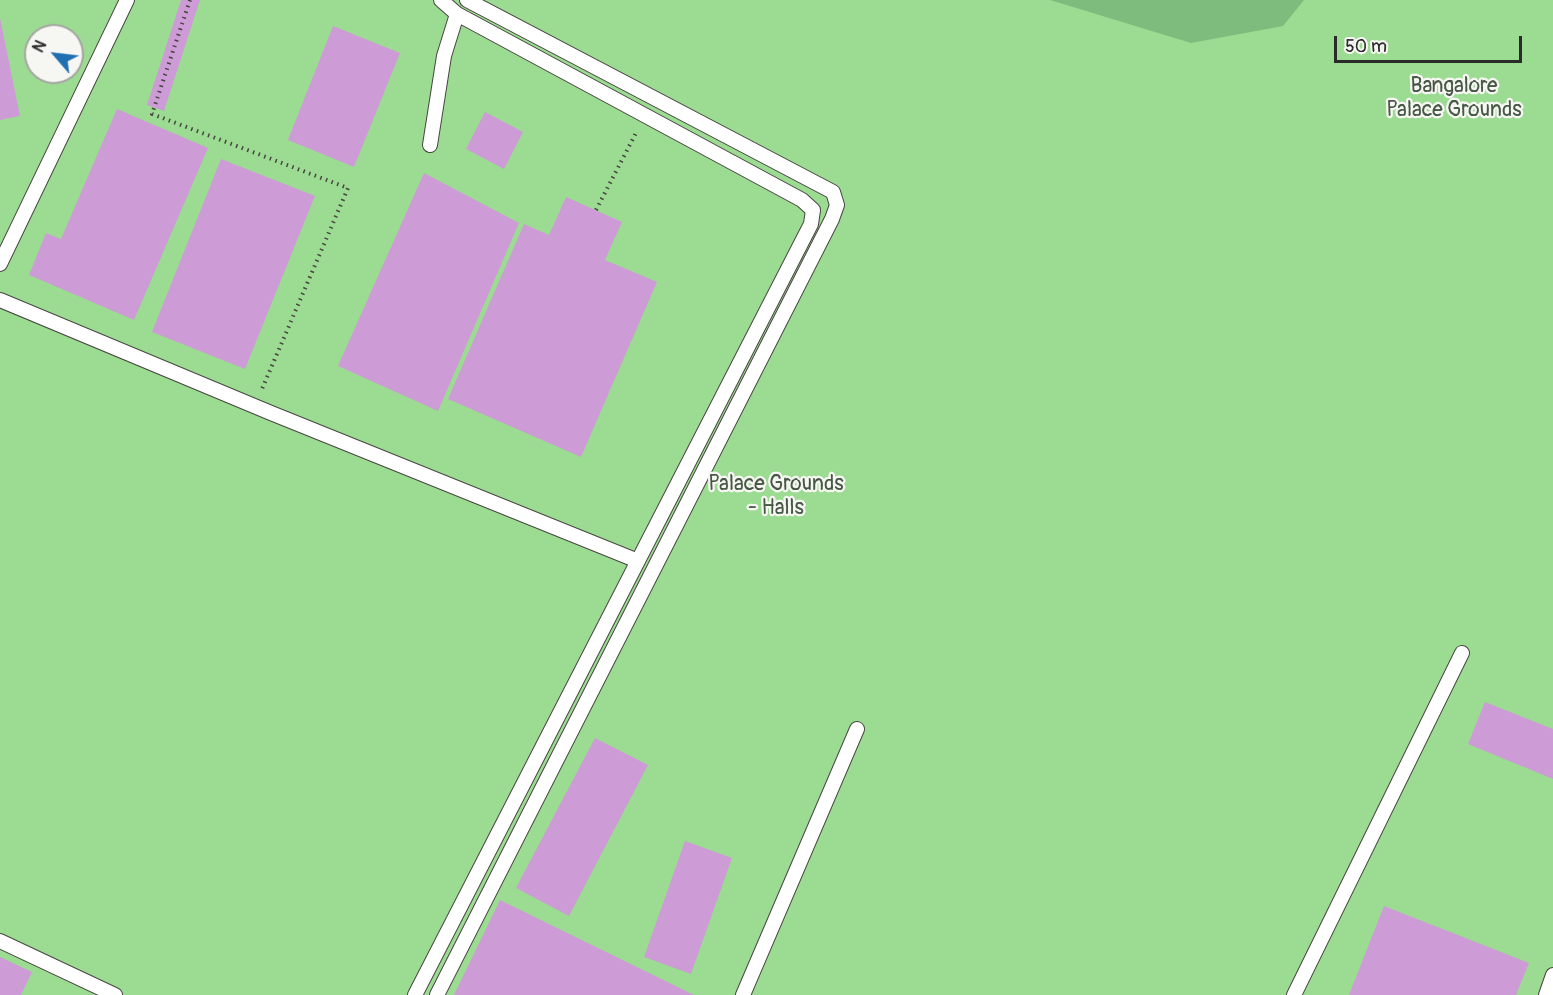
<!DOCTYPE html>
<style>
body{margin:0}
#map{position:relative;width:1553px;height:995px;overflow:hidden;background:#ede2c5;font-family:Pangolin,sans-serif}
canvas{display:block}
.north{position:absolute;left:24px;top:24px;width:60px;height:60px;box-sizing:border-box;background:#f6f6f2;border:2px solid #a5a5a2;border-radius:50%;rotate:298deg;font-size:16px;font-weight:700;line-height:24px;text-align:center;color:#2b2b2b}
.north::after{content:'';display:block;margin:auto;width:21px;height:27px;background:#1f6fb2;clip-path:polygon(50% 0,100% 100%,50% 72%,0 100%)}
.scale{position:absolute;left:1334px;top:36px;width:188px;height:27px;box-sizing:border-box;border:3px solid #2b2b2b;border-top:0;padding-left:8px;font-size:18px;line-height:21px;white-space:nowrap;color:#2b2b2b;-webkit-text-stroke:4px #f6f6f2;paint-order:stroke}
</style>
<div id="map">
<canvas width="1553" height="995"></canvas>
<div class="north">N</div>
<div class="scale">50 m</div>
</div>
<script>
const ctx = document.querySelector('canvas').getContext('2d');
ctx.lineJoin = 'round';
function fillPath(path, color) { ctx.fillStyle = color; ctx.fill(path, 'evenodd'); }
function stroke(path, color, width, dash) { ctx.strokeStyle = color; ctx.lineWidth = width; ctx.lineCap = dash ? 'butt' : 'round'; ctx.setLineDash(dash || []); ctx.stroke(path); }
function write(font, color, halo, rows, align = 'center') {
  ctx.font = font + ' Pangolin,sans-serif'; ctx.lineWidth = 4.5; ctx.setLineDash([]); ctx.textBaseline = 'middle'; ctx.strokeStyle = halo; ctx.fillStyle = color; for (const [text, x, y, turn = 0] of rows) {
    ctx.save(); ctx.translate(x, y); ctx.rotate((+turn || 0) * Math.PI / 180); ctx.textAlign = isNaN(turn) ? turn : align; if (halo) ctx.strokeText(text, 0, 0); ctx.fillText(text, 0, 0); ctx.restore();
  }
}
const green = new Path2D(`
 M 0,0 L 1553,0 L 1553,995 L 0,995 ZM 36,36 L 72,36 L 72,72 L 36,72 Z`);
const forest = new Path2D(`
 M 1050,0 L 1304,0 L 1283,26 L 1191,43 Z`);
const building = new Path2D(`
 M 181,0 L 200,0 L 164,111 L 147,105 Z
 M 0,18 L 20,116 L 0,120 Z
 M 333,26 L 400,53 L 354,167 L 288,140 Z
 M 117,109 L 208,148 L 134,320 L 29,275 L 46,233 L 61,239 Z
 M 485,112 L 523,132 L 504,169 L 466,149 Z
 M 221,159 L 315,196 L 245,369 L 152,332 Z
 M 424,173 L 519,223 L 438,411 L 338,366 Z
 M 566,197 L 622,222 L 605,260 L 657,282 L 581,457 L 448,399 L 524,224 L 549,235 Z
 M 1485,702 L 1553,729 L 1553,779 L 1468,744 Z
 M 595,738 L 648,765 L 569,916 L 516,888 Z
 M 685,841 L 732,858 L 691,974 L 644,957 Z
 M 500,900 L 694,995 L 454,995 Z
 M 1384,906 L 1529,963 L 1516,995 L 1349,995 Z
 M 0,957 L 32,972 L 21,995 L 0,995 Z`);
const path = new Path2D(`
 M 190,0 L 152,114 L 348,188 L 262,389
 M 596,210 L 637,131`);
const lane = new Path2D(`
 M 430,145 L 444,56 L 457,14
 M 0,264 L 127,0
 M 0,300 L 271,413 L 638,561
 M 0,941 L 115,995
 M 415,995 L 811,224 L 813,210 L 802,200 L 457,14 L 441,0
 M 437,995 L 832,219 L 837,205 L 833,192 L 467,0
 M 743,995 L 857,729
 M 1294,995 L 1462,653
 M 1546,995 L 1553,975`);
const parkNames = [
 ["Bangalore",1454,87],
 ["Palace Grounds",1454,111],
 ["Palace Grounds",776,485],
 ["- Halls",776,509]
];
fillPath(green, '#9cdc92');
fillPath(forest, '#7dbc7c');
fillPath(building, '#cd9bd5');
stroke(lane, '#484642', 16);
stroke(path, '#484642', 4, [1.5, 4.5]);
stroke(lane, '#fff', 14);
write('21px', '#475745', '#f6f6f2', parkNames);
</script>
